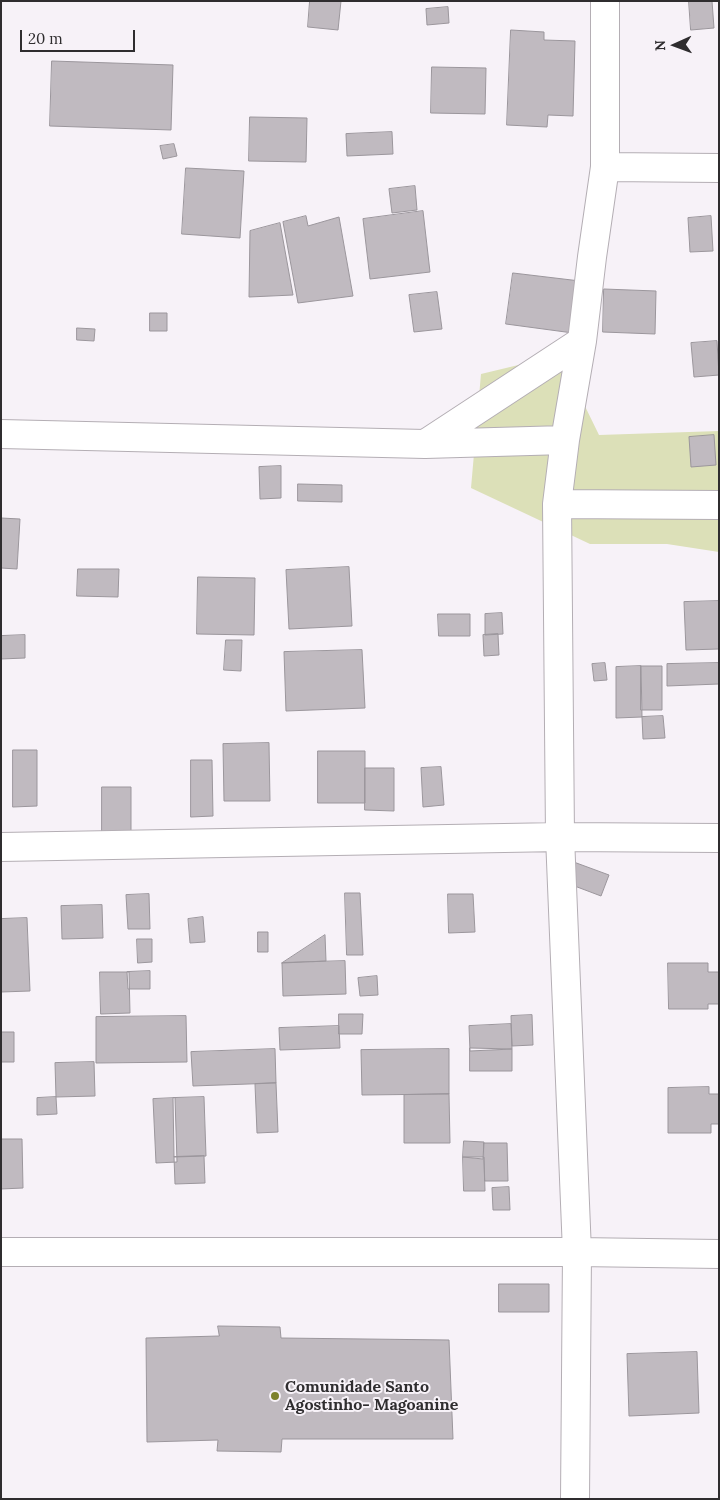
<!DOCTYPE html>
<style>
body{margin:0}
#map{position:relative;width:720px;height:1500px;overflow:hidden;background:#f7f2f8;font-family:Lora,serif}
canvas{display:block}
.frame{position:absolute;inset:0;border:2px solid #2f2d2f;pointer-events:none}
.north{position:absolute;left:650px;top:20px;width:50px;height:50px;-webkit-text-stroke:4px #f7f2f8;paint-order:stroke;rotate:268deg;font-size:14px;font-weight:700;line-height:20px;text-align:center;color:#2f2d2f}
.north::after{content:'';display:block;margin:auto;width:18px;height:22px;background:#2f2d2f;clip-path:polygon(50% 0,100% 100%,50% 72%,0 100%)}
.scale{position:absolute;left:20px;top:30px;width:115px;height:22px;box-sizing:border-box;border:2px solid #2f2d2f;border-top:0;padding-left:6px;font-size:15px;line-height:18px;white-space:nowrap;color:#2f2d2f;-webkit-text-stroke:4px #f7f2f8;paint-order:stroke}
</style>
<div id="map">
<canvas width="720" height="1500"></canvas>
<div class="frame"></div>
<div class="north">N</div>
<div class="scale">20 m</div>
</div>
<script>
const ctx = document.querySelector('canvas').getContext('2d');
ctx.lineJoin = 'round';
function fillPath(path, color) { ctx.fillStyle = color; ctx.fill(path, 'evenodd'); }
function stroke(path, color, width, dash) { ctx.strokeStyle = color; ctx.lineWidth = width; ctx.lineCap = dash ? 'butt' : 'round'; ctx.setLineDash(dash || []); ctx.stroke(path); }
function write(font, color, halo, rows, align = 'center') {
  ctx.font = font + ' Lora,serif'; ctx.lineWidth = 4; ctx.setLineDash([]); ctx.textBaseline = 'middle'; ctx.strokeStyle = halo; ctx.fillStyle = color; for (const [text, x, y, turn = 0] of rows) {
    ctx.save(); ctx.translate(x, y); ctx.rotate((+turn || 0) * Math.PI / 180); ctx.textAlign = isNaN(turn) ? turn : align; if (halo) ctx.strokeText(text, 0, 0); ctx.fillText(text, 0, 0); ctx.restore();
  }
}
const green = new Path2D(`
 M 560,355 L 599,435 L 719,431 L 719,552 L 667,544 L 590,544 L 471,488 L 481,374 Z`);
const building = new Path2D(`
 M 310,1 L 341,1 L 338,30 L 308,27 Z
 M 689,1 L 712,1 L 714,28 L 691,30 Z
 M 448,7 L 449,23 L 427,25 L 426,9 Z
 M 511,30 L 544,32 L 544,40 L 575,41 L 573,116 L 548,115 L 547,127 L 507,125 Z
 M 52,61 L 173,65 L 171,130 L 50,126 Z
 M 432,67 L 486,68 L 485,114 L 431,113 Z
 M 250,117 L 307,118 L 306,162 L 249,161 Z
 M 392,132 L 393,154 L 347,156 L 346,134 Z
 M 174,144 L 177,156 L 163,159 L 160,146 Z
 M 186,168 L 244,171 L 240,238 L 182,234 Z
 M 415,186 L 417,210 L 392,213 L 389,189 Z
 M 423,211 L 430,272 L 370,279 L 363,219 Z
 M 306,216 L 308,226 L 339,217 L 353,296 L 298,303 L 283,222 Z
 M 711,216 L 713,251 L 690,252 L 688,218 Z
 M 280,223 L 293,295 L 249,297 L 250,231 Z
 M 513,273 L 580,281 L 573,333 L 506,324 Z
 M 604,289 L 656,291 L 655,334 L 603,332 Z
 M 437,292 L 442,329 L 414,332 L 409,295 Z
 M 150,313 L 167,313 L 167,331 L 150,331 Z
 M 77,328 L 95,329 L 94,341 L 77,340 Z
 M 717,341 L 719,375 L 694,377 L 691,343 Z
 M 714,435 L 716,465 L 691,467 L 689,437 Z
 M 281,466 L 281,498 L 260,499 L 259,467 Z
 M 298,484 L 342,485 L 342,502 L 298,501 Z
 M 1,518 L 20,519 L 17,569 L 1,568 Z
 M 349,567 L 352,626 L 289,629 L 286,570 Z
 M 78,569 L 119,569 L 118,597 L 77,596 Z
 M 198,577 L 255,578 L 254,635 L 197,634 Z
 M 719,601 L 719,649 L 686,650 L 684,602 Z
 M 502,613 L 503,634 L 485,635 L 485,614 Z
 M 438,614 L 470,614 L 470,636 L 439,636 Z
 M 498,634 L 499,655 L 484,656 L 483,635 Z
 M 25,635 L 25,658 L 1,659 L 1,636 Z
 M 226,640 L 242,640 L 241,671 L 224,670 Z
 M 362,650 L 365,708 L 286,711 L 284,652 Z
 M 605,663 L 607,680 L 594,681 L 592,664 Z
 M 719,663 L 719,684 L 667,686 L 667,664 Z
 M 641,666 L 662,666 L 662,710 L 641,710 Z
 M 641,666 L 642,717 L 616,718 L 616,667 Z
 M 663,716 L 665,738 L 643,739 L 642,717 Z
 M 269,743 L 270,801 L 224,801 L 223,744 Z
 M 13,750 L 37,750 L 37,806 L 13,807 Z
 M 318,751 L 365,751 L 365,803 L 318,803 Z
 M 191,760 L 212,760 L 213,816 L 191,817 Z
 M 441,767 L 444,805 L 423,807 L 421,768 Z
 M 365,768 L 394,768 L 394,811 L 365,810 Z
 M 102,787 L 131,787 L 131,833 L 102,832 Z
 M 571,861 L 609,875 L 601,896 L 564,882 Z
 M 345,893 L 360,893 L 363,955 L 347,955 Z
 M 149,894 L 150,929 L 128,929 L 126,895 Z
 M 448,894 L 473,894 L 475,932 L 449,933 Z
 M 102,905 L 103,938 L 62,939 L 61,906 Z
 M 203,917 L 205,942 L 190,943 L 188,919 Z
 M 27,918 L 30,991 L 1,992 L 1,919 Z
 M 258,932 L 268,932 L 268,952 L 258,952 Z
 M 325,935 L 326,961 L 282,963 Z
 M 137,939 L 152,939 L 152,962 L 138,963 Z
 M 345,961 L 346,994 L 283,996 L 282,963 Z
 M 668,963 L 708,963 L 708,972 L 719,972 L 719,1004 L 708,1004 L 708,1009 L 669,1009 Z
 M 150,971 L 150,989 L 128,989 L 127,972 Z
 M 100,972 L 129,972 L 130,1013 L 101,1014 Z
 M 377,976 L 378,995 L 360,996 L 358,978 Z
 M 339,1014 L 363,1014 L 362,1034 L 339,1034 Z
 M 532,1015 L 533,1045 L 512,1046 L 511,1016 Z
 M 186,1016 L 187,1062 L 96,1063 L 96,1017 Z
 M 511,1024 L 512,1049 L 470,1051 L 469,1026 Z
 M 339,1026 L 340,1048 L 280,1050 L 279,1028 Z
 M 1,1032 L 14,1032 L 14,1062 L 1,1062 Z
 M 470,1048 L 512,1049 L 512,1071 L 470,1071 Z
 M 275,1049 L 276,1083 L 193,1086 L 191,1052 Z
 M 449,1049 L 449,1094 L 362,1095 L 361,1050 Z
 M 94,1062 L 95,1096 L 56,1097 L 55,1063 Z
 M 276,1083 L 278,1132 L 257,1133 L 255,1084 Z
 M 709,1087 L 709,1094 L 719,1094 L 719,1124 L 711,1124 L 711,1133 L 668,1133 L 668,1088 Z
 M 449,1094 L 450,1143 L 404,1143 L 404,1095 Z
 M 56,1097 L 57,1114 L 37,1115 L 37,1098 Z
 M 204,1097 L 206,1156 L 174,1157 L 173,1098 Z
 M 175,1098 L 177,1162 L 156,1163 L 153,1099 Z
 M 1,1139 L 22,1139 L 23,1188 L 1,1189 Z
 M 464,1141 L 484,1142 L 483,1159 L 463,1157 Z
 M 484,1143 L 507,1143 L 508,1181 L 485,1181 Z
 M 204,1156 L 205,1183 L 175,1184 L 174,1157 Z
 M 463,1157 L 484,1157 L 485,1191 L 464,1191 Z
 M 509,1187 L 510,1210 L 493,1210 L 492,1188 Z
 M 499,1284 L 549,1284 L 549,1312 L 499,1312 Z
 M 218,1326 L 280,1327 L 281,1338 L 449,1340 L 453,1439 L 282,1439 L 281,1452 L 217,1451 L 218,1440 L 147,1442 L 146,1338 L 219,1336 Z
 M 697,1352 L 699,1413 L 629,1416 L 627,1354 Z`);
const minor = new Path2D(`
 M 605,167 L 719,168
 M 1,434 L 425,444 L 565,440
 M 425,444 L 582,341
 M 557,504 L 719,505
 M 1,847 L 560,837 L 719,838
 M 1,1252 L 577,1252 L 719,1254
 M 575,1499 L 577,1252 L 560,837 L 557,504 L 565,440 L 582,341 L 592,257 L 605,167 L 605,1`);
const markers = [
 [275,1396,5,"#7d812b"]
];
const poiNames = [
 ["Comunidade Santo",285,1387],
 ["Agostinho- Magoanine",285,1405]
];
fillPath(green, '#dce0b8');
fillPath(building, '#c0bac0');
stroke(building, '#9b969c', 1);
stroke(minor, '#b4aeb4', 30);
stroke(minor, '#fff', 28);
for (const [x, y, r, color] of markers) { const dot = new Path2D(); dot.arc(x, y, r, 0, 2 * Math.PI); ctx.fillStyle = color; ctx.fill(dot); stroke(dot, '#f7f2f8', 2); }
write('bold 16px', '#2f2d2f', '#f7f2f8', poiNames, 'left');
</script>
